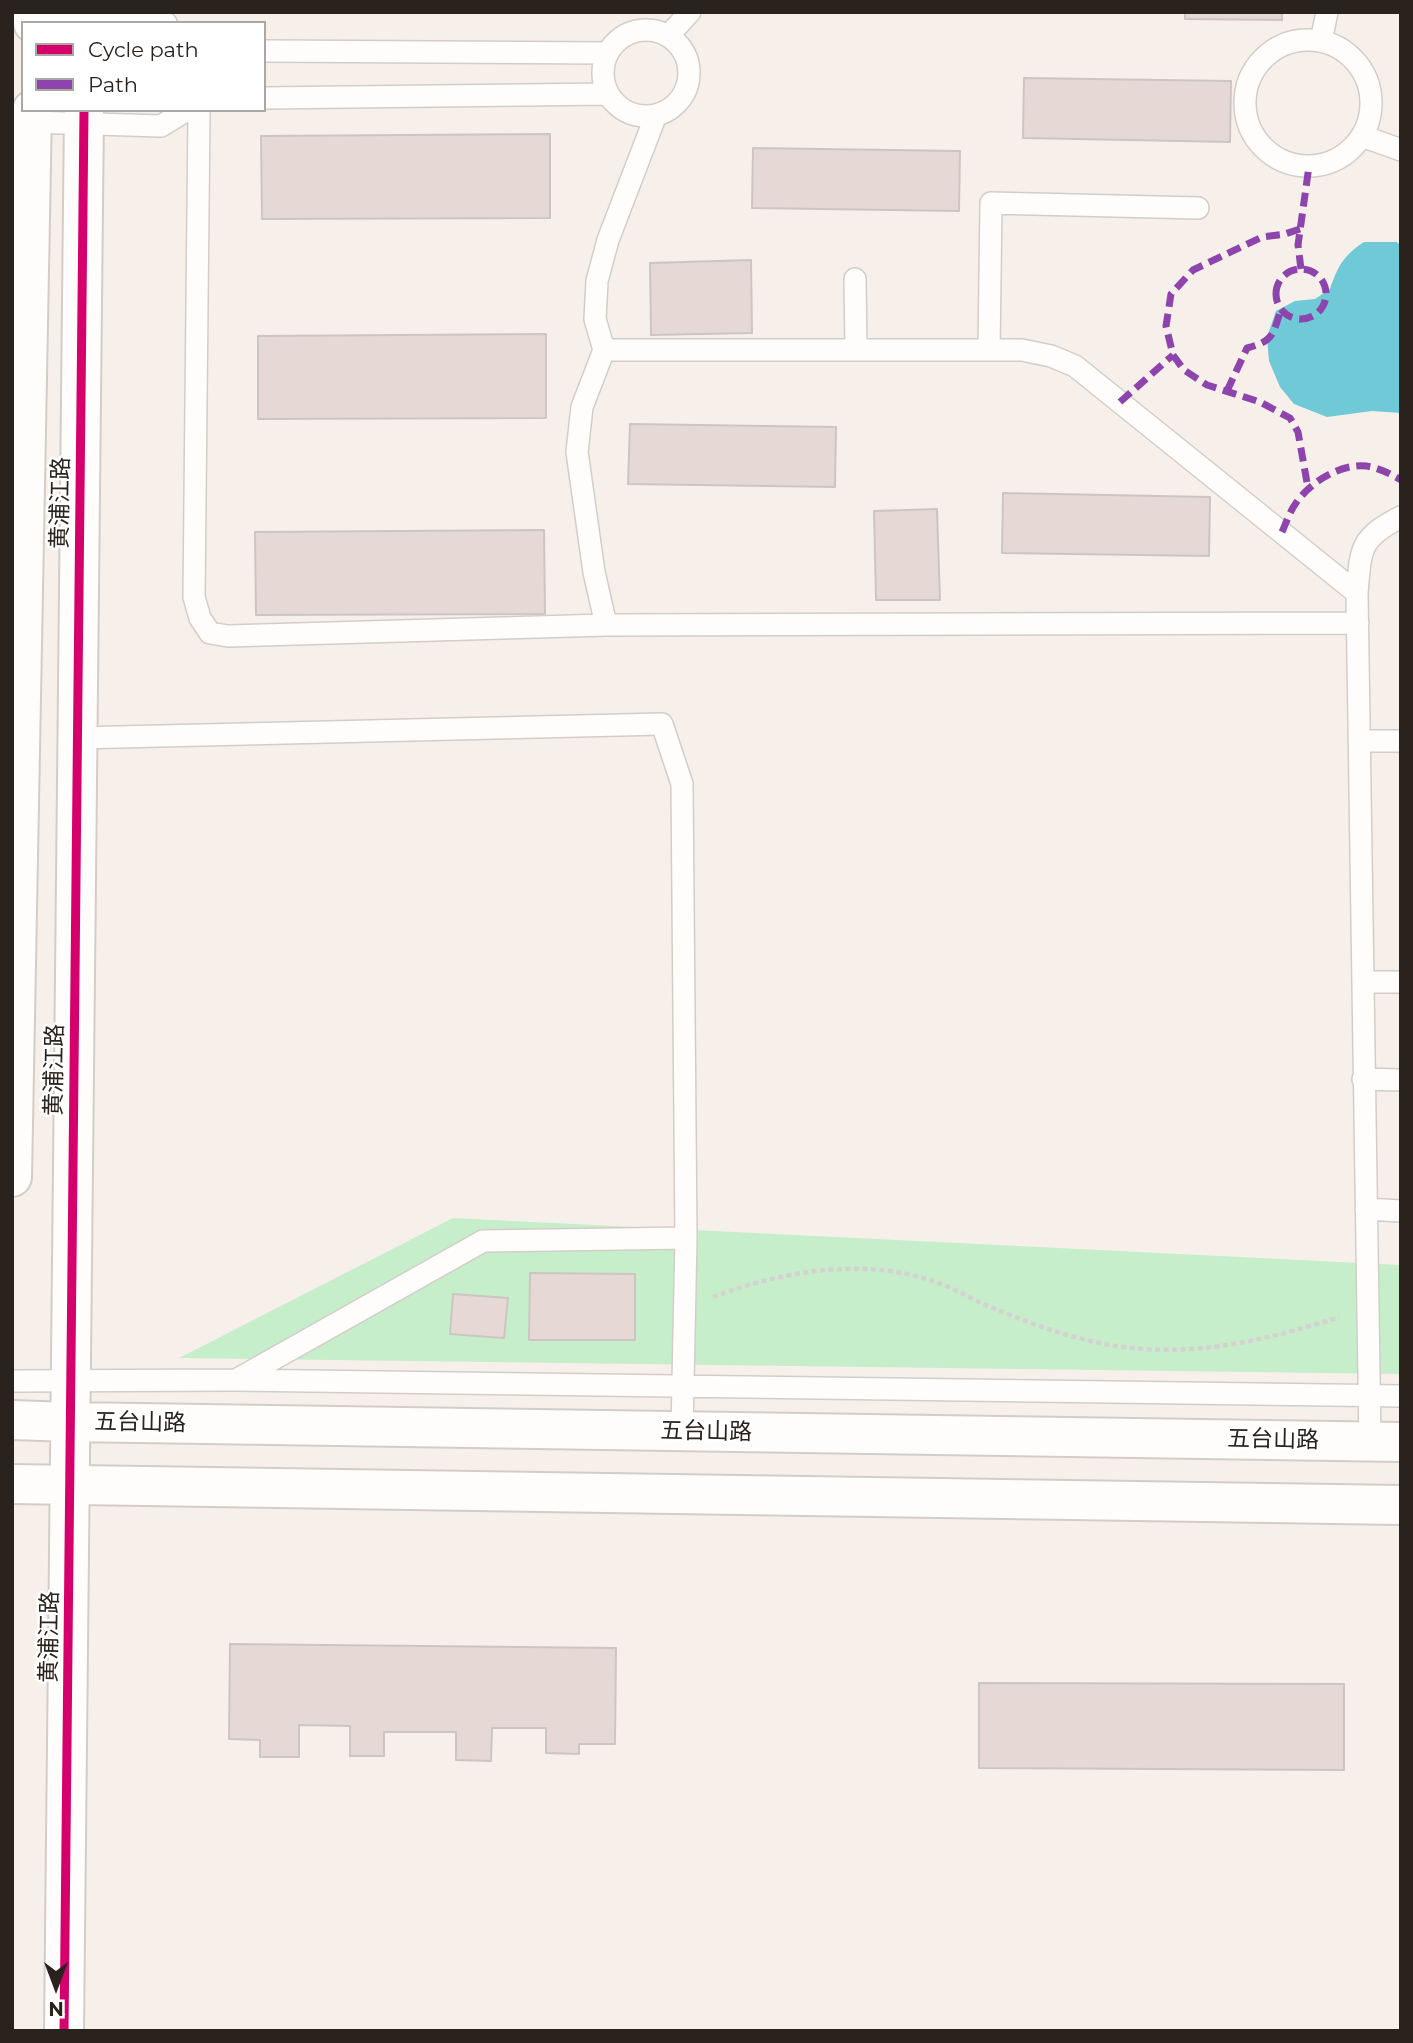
<!DOCTYPE html>
<meta charset="utf-8">
<style>
body{margin:0}
#map{position:relative;width:1413px;height:2043px;overflow:hidden;background:#f7f0ea;font-family:Montserrat,sans-serif}
canvas{display:block}
.frame{position:absolute;inset:0;border:14px solid #2a221c;pointer-events:none}
.legend{position:absolute;left:21px;top:21px;width:245px;height:91px;box-sizing:border-box;background:#fff;border:2px solid #aaa7a4;margin:0;padding:9px 12px;list-style:none;font-size:21px;color:#2a221c}
.legend li{display:flex;align-items:center;gap:14px;height:35px}
.legend b{width:35px;border:2px solid #aaa7a4}
.north{position:absolute;left:21px;top:1952px;width:70px;height:70px;-webkit-text-stroke:5px #fff;paint-order:stroke;rotate:180deg;font-size:19px;font-weight:700;line-height:28px;text-align:center;color:#2a221c}
.north::after{content:'';display:block;margin:auto;width:24px;height:32px;background:#2a221c;clip-path:polygon(50% 0,100% 100%,50% 72%,0 100%)}
</style>
<div id="map">
<canvas width="1413" height="2043"></canvas>
<div class="frame"></div>
<ul class="legend">
<li><b style="height:9px;background:#d6006c"></b>Cycle path</li>
<li><b style="height:9px;background:#8e44ad"></b>Path</li>
</ul>
<div class="north">N</div>
</div>
<script>
const ctx = document.querySelector('canvas').getContext('2d');
ctx.lineJoin = 'round';
function fillPath(path, color) { ctx.fillStyle = color; ctx.fill(path, 'evenodd'); }
function stroke(path, color, width, dash) { ctx.strokeStyle = color; ctx.lineWidth = width; ctx.lineCap = dash ? 'butt' : 'round'; ctx.setLineDash(dash || []); ctx.stroke(path); }
function write(font, color, halo, rows, align = 'center') {
  ctx.font = font + ' Montserrat,"Noto Sans SC",sans-serif'; ctx.lineWidth = 5; ctx.setLineDash([]); ctx.textBaseline = 'middle'; ctx.strokeStyle = halo; ctx.fillStyle = color; for (const [text, x, y, turn = 0] of rows) {
    ctx.save(); ctx.translate(x, y); ctx.rotate((+turn || 0) * Math.PI / 180); ctx.textAlign = isNaN(turn) ? turn : align; if (halo) ctx.strokeText(text, 0, 0); ctx.fillText(text, 0, 0); ctx.restore();
  }
}
const green = new Path2D(`
 M 453,1218 L 1401,1265 L 1401,1374 L 179,1358 Z`);
const water = new Path2D(`
 M 1364,242 L 1397,242 L 1401,246 L 1401,413 L 1372,411 L 1327,417 L 1294,404 L 1280,387 L 1269,361 L 1267,337 L 1276,311 L 1295,301 L 1315,299 L 1330,289 C 1338,266 1343,256 1364,242 Z`);
const building = new Path2D(`
 M 1185,12 L 1282,12 L 1282,20 L 1185,19 Z
 M 1024,78 L 1231,81 L 1230,142 L 1023,138 Z
 M 550,134 L 550,218 L 262,219 L 261,136 Z
 M 753,148 L 960,151 L 959,211 L 752,208 Z
 M 751,260 L 752,333 L 651,335 L 650,263 Z
 M 546,334 L 546,418 L 258,419 L 258,336 Z
 M 630,424 L 836,427 L 835,487 L 628,484 Z
 M 1003,493 L 1210,497 L 1209,556 L 1002,553 Z
 M 937,509 L 940,600 L 876,600 L 874,511 Z
 M 544,530 L 545,614 L 256,615 L 255,532 Z
 M 530,1273 L 635,1274 L 635,1340 L 529,1340 Z
 M 453,1294 L 508,1298 L 504,1338 L 450,1334 Z
 M 230,1644 L 616,1648 L 615,1744 L 579,1744 L 579,1754 L 546,1753 L 546,1728 L 492,1728 L 491,1761 L 456,1760 L 456,1732 L 384,1732 L 384,1756 L 350,1756 L 350,1726 L 299,1725 L 299,1757 L 260,1757 L 260,1740 L 229,1739 Z
 M 979,1683 L 1344,1684 L 1344,1770 L 979,1768 Z`);
const path = new Path2D(`
 M 713,1297 C 782,1271 866,1256 938,1283 C 953,1288 967,1296 981,1303 C 1026,1322 1075,1341 1124,1347 C 1196,1357 1271,1339 1339,1317`);
const lane = new Path2D(`
 M 33,20 L 166,23
 M603 73a43 43 0 1 1 86 0a43 43 0 1 1-86 0Z
 M 668,36 L 690,12
 M1245 103a63 63 0 1 1 126 0a63 63 0 1 1-126 0Z
 M 1321,41 L 1327,12
 M 264,51 L 607,53
 M 264,98 L 607,94
 M 199,110 L 194,597 L 200,618 L 210,633 L 228,636 L 606,625 L 1358,623
 M 31,122 L 161,126 L 187,110
 M 1362,136 L 1401,150
 M 855,279 L 856,350
 M 604,350 L 1022,350 L 1051,356 L 1075,366 L 1357,593
 M 989,350 L 991,203 L 1198,208
 M 606,625 L 594,572 L 577,452 L 582,407 L 604,350 L 595,319 L 597,281 L 608,240 L 656,115
 M 77,738 L 662,724 L 682,784 L 686,1238
 M 1359,741 L 1401,741
 M 1363,982 L 1401,982
 M 1363,1079 L 1401,1080
 M 1366,1209 L 1401,1211
 M 238,1379 L 483,1241 L 686,1238 L 682,1431
 M 12,1381 L 236,1380 L 1401,1396
 M 1370,1441 L 1357,593 C 1361,549 1359,538 1401,517`);
const secondary = new Path2D(`
 M 33,23 L 33,12
 M 85,23 L 85,12
 M 12,1177 L 32,110
 M 12,1420 L 71,1422 L 1401,1442
 M 12,1484 L 1401,1505
 M 64,2031 L 84,110`);
const quiet = new Path2D(`
 M 1300,229 L 1285,234 L 1262,237 L 1193,270 L 1171,294 L 1166,326 L 1173,355 L 1184,370 L 1207,385 L 1260,402 L 1290,418 L 1298,432 L 1308,488
 M 1301,269 L 1298,245 L 1309,166
 M1276 294a25 25 0 1 1 50 0a25 25 0 1 1-50 0Z
 M 1227,391 L 1247,348 C 1274,341 1273,334 1281,309
 M 1120,402 L 1173,355
 M 1282,532 C 1286,523 1290,511 1296,503 C 1309,483 1341,463 1366,466 C 1379,468 1389,473 1401,480`);
const cycleway = new Path2D(`
 M 64,2031 L 84,110`);
const streetNames = [
 ["黄浦江路",61,503,-89],
 ["黄浦江路",55,1070,-89],
 ["五台山路",140,1423,1],
 ["五台山路",706,1432,1],
 ["五台山路",1273,1440,1],
 ["黄浦江路",50,1637,-89]
];
fillPath(green, '#c7eecb');
fillPath(water, '#6fc9d6');
fillPath(building, '#e6d8d4');
stroke(building, '#cdc5c2', 2);
stroke(lane, '#d4cdc7', 24);
stroke(secondary, '#d4cdc7', 42);
stroke(path, '#d4d1d0', 4.5, [5, 3.5]);
stroke(lane, '#fefdfc', 21);
stroke(secondary, '#fefdfc', 38);
stroke(quiet, '#8e44ad', 7, [14, 7]);
stroke(cycleway, '#d6006c', 9);
write('23px', '#2a221c', '#fff', streetNames);
</script>
